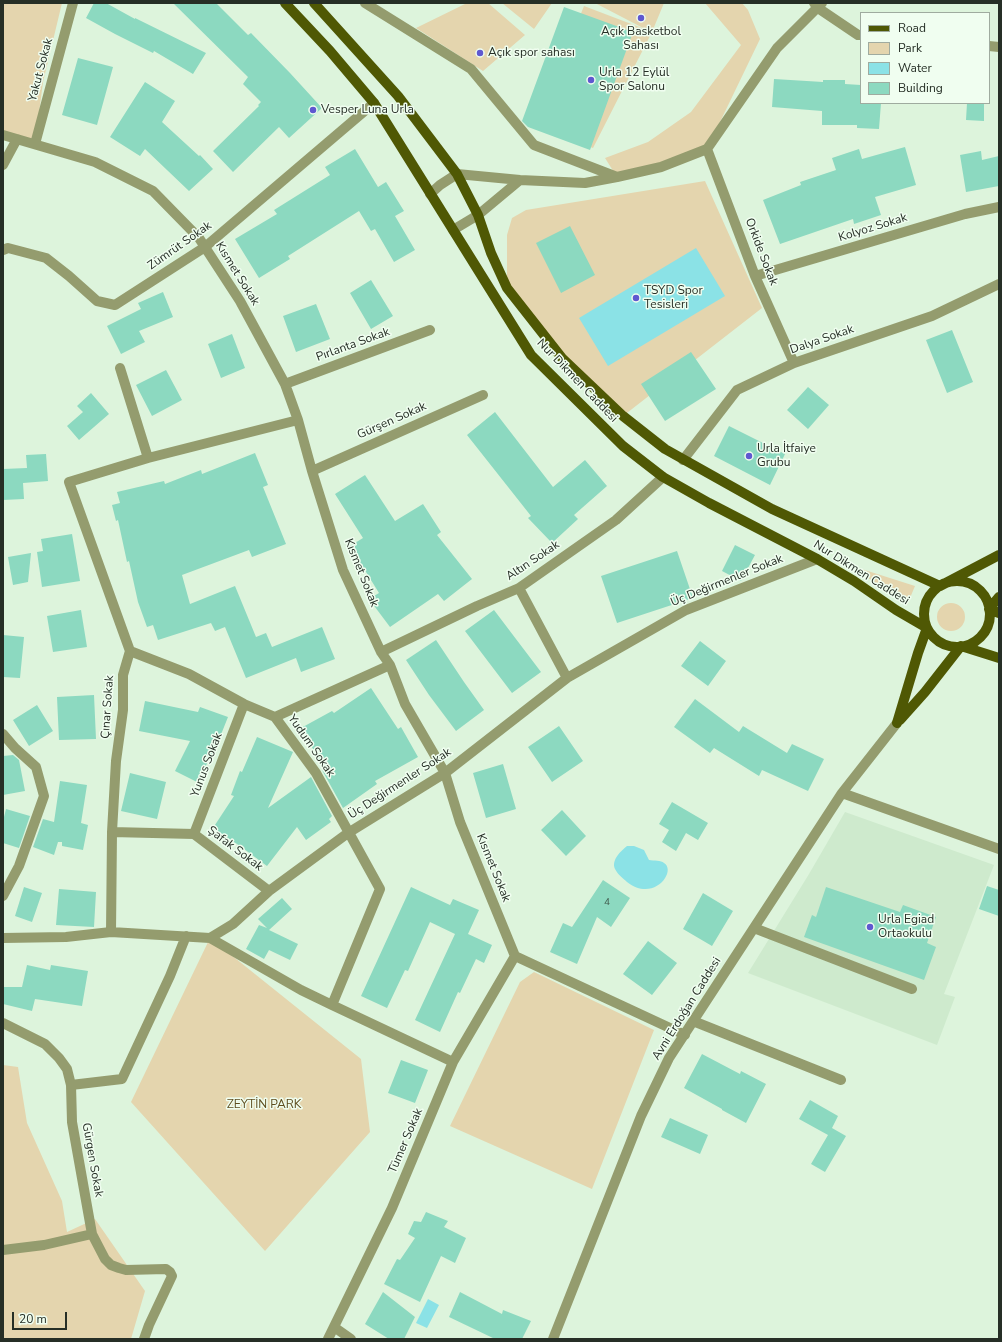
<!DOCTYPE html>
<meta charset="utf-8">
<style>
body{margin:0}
#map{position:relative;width:1002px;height:1342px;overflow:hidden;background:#ddf4dc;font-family:"Nunito Sans",sans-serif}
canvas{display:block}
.frame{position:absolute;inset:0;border:4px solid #262f26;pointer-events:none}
.legend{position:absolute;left:860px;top:12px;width:130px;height:92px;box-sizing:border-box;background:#f0fef0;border:1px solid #9fab9f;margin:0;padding:5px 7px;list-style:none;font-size:12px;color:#262f26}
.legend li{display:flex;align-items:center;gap:8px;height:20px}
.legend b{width:20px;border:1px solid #9fab9f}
.scale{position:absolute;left:12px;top:1312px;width:55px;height:18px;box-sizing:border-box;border:2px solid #262f26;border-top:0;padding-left:5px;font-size:12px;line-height:14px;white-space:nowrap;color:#262f26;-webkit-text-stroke:3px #f0fef0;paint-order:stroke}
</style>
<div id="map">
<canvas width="1002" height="1342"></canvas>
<div class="frame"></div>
<ul class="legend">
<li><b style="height:5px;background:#4f5804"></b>Road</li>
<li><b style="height:11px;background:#e4d5ae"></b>Park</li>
<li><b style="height:11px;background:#8be2e6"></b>Water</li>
<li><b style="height:11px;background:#8cd9c0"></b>Building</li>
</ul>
<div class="scale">20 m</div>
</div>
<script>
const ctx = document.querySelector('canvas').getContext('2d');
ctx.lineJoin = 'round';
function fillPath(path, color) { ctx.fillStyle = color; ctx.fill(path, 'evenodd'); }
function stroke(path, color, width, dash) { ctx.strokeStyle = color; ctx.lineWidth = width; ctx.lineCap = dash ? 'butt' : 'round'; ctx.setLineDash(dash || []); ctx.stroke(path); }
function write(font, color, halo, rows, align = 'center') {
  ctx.font = font + ' "Nunito Sans",sans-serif'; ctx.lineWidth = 3; ctx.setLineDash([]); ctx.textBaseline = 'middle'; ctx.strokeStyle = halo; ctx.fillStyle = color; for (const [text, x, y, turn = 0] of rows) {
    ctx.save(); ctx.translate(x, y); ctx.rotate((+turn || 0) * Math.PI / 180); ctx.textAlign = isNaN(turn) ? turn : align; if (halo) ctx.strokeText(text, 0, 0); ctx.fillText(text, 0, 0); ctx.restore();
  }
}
const built = new Path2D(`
 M 845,812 L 994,865 L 944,994 L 955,997 L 937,1045 L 748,973 L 809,874 Z`);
const green = new Path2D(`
 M 3,3 L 62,3 L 43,82 L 35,144 L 3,135 Z
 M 467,3 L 488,3 L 525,35 L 483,71 L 416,28 Z
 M 502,3 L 552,3 L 534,29 Z
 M 595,3 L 664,3 L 652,32 L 593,148 L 535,128 L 584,6 L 647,30 Z
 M 705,3 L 742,3 L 748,10 L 760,39 L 707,149 L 617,177 L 605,158 L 648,142 L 691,112 L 741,45 Z
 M 705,181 L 762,308 L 623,416 L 562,358 L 507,288 L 507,235 L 512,218 L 526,210 Z
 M 849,565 L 915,586 L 907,605 Z
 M937 617a14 14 0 1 1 28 0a14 14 0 1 1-28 0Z
 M 210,938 L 361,1059 L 370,1132 L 265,1251 L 131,1102 Z
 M 534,972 L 654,1030 L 592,1189 L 450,1126 L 520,982 Z
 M 3,1065 L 18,1067 L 27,1123 L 62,1201 L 67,1232 L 95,1219 L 145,1291 L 131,1339 L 3,1339 Z`);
const water = new Path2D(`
 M 696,248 L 725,296 L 608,366 L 579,318 Z
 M 627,846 L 634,846 L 644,850 L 649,860 C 654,861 661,860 664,863 C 677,871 654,903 627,882 C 623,878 618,875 615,869 C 611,860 621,851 627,846 Z
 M 428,1299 L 439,1305 L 427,1328 L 416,1323 Z`);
const building = new Path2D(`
 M 94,3 L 106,3 L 135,19 L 135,18 L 206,53 L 193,74 L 154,51 L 153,53 L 115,34 L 86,18 Z
 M 173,3 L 216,3 L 248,35 L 251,33 L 290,73 L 322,108 L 289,138 L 279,127 L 233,172 L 213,151 L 259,106 L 258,105 L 261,102 L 243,84 L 248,77 Z
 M 564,7 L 633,32 L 590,150 L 528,127 L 522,121 Z
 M 78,58 L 113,67 L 97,125 L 62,115 Z
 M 774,79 L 823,82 L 823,80 L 845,80 L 845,84 L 861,85 L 861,103 L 881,103 L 879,129 L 857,128 L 857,125 L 822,125 L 822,111 L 772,107 Z
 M 145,82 L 175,101 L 162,122 L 199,156 L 200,155 L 213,169 L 189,191 L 145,149 L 140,156 L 110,137 Z
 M 967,103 L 984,103 L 984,121 L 966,120 Z
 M 905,147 L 916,185 L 875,197 L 881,215 L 854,224 L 853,219 L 780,244 L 763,200 L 801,185 L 800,182 L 836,170 L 832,158 L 859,149 L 862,159 Z
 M 355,149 L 378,187 L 386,182 L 404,211 L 395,216 L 415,250 L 394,262 L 375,229 L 371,231 L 359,211 L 288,256 L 290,259 L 259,278 L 235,239 L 277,214 L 274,210 L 330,175 L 325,167 Z
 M 981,151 L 982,160 L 999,156 L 999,186 L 966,192 L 960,155 Z
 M 570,226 L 595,275 L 561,293 L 536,243 Z
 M 371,280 L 393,316 L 371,329 L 350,293 Z
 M 163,292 L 173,317 L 139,331 L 145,342 L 121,354 L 107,326 L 141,309 L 138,303 Z
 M 316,304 L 330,339 L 296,352 L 283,316 Z
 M 952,330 L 973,382 L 947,393 L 926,340 Z
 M 232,334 L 245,368 L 221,378 L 208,344 Z
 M 691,352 L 716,389 L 665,421 L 641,384 Z
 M 166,370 L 182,400 L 152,416 L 136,385 Z
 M 808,387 L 829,405 L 808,429 L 787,410 Z
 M 91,393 L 109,414 L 79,440 L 67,426 L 83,412 L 77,406 Z
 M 495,412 L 553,487 L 585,460 L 607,486 L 574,515 L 578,519 L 552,543 L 528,518 L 531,516 L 467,435 Z
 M 729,426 L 785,454 L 770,485 L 714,456 Z
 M 255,453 L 268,485 L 263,487 L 286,544 L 252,557 L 249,550 L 182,575 L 190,604 L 235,586 L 256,637 L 266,633 L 272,647 L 322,627 L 335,659 L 301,672 L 296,658 L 246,678 L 225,627 L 215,631 L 211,623 L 158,640 L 153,625 L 147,627 L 138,602 L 129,561 L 127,562 L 118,520 L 116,521 L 112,505 L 120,503 L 117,492 L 164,481 L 165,484 L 201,470 L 202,474 Z
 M 46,454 L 48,481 L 23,483 L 24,499 L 3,500 L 3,469 L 27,468 L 26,455 Z
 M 365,475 L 395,521 L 423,504 L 441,532 L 437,535 L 472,579 L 444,601 L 438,594 L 390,627 L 369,599 L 379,593 L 350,546 L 363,538 L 335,494 Z
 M 72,534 L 80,581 L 42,587 L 37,552 L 43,551 L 41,539 Z
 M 735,545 L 755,555 L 741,581 L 722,571 Z
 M 677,551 L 693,598 L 617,623 L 601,576 Z
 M 31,553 L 28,582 L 13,585 L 8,557 Z
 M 81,610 L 87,647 L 53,652 L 47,616 Z
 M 494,610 L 541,672 L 512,693 L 465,631 Z
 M 3,635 L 24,637 L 20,678 L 3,677 Z
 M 436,640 L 464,682 L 484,710 L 456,731 L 429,695 L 406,660 Z
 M 700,641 L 726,661 L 708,686 L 681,666 Z
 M 371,688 L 398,729 L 401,727 L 418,757 L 375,781 L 377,784 L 343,808 L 322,770 L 324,768 L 301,728 L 332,711 L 334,713 Z
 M 94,695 L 96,739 L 59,740 L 57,697 Z
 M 695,699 L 739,732 L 743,726 L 787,753 L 792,744 L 824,759 L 808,791 L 762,770 L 759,776 L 714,748 L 710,753 L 674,727 Z
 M 145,701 L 198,712 L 200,707 L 228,717 L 216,747 L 197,782 L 175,771 L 190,741 L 139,731 Z
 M 37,705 L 53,731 L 29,746 L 13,720 Z
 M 559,726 L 583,761 L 552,782 L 528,747 Z
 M 257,737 L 293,752 L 268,808 L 311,777 L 332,816 L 329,819 L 331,822 L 306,840 L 297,827 L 267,866 L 240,846 L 213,828 L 234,796 L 231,795 L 240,771 L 242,772 Z
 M 13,755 L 19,760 L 25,791 L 3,795 L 3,756 Z
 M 503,764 L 516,809 L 486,818 L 473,773 Z
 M 130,773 L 166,782 L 157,819 L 121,811 Z
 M 60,781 L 87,785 L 81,823 L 88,825 L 83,850 L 62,846 L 62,842 L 58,842 L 54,855 L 33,847 L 43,819 L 54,822 Z
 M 672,802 L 708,823 L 698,840 L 686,833 L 676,851 L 662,842 L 669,830 L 659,824 Z
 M 6,809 L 30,816 L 19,848 L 3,843 L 3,821 Z
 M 562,810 L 586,836 L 566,856 L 541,830 Z
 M 603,880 L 630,898 L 611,927 L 597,917 L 577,964 L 550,952 L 563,923 L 572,927 Z
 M 987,886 L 999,890 L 999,916 L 979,909 Z
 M 24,887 L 42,893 L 32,922 L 15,916 Z
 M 411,887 L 450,905 L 453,899 L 479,910 L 468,934 L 492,945 L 484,963 L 476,959 L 460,993 L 458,992 L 440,1032 L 415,1020 L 455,934 L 430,922 L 408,971 L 405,970 L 387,1008 L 361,996 Z
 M 826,887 L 900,912 L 903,905 L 936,917 L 927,943 L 936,947 L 924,980 L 804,937 L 812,915 L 816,917 Z
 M 59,889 L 96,892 L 94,927 L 56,925 Z
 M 703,893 L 733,911 L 712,946 L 683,929 Z
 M 282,898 L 292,909 L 269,930 L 298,944 L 290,960 L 269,950 L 264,959 L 246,949 L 259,925 L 267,928 L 258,919 Z
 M 648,941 L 677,963 L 652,995 L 623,974 Z
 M 27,965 L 50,970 L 51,965 L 88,971 L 82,1006 L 35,999 L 32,1011 L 3,1004 L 3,987 L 22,987 Z
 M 702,1054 L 740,1074 L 741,1071 L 766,1084 L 746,1123 L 722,1110 L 722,1109 L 684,1088 Z
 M 401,1060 L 428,1070 L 415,1103 L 388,1093 Z
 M 810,1100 L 838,1116 L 832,1128 L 846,1136 L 825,1172 L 811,1164 L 828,1135 L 799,1119 Z
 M 670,1118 L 708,1135 L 700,1154 L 661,1137 Z
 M 426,1212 L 448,1221 L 444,1227 L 466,1238 L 455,1263 L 441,1256 L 420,1302 L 384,1284 L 397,1259 L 400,1260 L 415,1238 L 408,1234 L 414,1221 L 421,1222 Z
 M 383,1292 L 415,1317 L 404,1339 L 389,1339 L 365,1324 Z
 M 460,1292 L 502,1314 L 503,1310 L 531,1321 L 522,1339 L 495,1339 L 449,1317 Z`);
const minor = new Path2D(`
 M 365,3 L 471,69 L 534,145 L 617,177
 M 814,3 L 818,8 L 858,35 L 861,35
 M 989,46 L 999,47
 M 3,135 L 95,162 L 153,191 L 199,238 L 240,301 L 285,384 L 298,420 L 312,471 L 343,570 L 381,652 L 390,665 L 405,704 L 445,773 L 460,822 L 515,956 L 685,1035
 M 35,144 L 73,3
 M 707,149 L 755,276 L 794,363
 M 3,165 L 17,139
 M 430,194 L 440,185 L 457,174 L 520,180 L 585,183 L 617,177 L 661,167 L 707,149 L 777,48 L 822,3
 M 453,230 L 478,215 L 520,180
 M 3,250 L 8,248 L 46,258 L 69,276 L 97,301 L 115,305 L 205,247 L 374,103
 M 755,276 L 965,214 L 999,207
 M 120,368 L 148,458
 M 285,384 L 430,330
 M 683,460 L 737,390 L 794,363 L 932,316 L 999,284
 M 312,471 L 483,395
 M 519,588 L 567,678
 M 130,651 L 189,674 L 244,704 L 275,717
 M 381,652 L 477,606 L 519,588 L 616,520 L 663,477
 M 275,717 L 316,773 L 380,889 L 332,1005 L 453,1062
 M 275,717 L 390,665
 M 3,734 L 15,748 L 36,767 L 44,796 L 19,866 L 3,896
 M 842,793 L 999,849
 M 112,832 L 194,834 L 269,891
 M 194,834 L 244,704
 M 754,928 L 912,989
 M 111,932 L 112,832 L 116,761 L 123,710 L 123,675 L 130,651 L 69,482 L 148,458 L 298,420
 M 3,938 L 66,937 L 111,932 L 210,938 L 233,924 L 269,891 L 348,833 L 445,773 L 567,678 L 686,610 L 817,559
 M 210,938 L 301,990 L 332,1005
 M 693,1021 L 841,1080
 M 3,1023 L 45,1044 L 59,1058 L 67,1069 L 71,1085 L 72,1122 L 92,1234 L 105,1259 L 111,1265 L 119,1268 L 126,1270 L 166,1269 L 170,1272 L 172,1276 L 149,1325 L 144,1339
 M 71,1085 L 122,1079 L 170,976 L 186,936
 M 3,1250 L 44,1245 L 92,1234
 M 334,1327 L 351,1339
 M 328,1339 L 392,1208 L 453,1062 L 515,956
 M 553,1339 L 641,1116 L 669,1058 L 842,793 L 897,723`);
const major = new Path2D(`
 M 285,3 L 330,51 L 374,103 L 531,355 L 623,446 L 663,477 L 709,503 L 817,559 L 854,581 L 896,610 L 927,628 L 918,653 L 897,723
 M 314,3 L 398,96 L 457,174 L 478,215 L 491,253 L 507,288 L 562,358 L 623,416 L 665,449 L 772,509 L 940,586 L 999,555
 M924 614a33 33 0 1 1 66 0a33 33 0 1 1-66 0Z
 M 999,597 L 989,609 L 999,613
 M 900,720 L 925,692 L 961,646 L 999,658`);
const markers = [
 [641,18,4,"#5f58d0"],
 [480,53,4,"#5f58d0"],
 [591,80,4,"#5f58d0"],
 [313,110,4,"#5f58d0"],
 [636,298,4,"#5f58d0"],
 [749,456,4,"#5f58d0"],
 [870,927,4,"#5f58d0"]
];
const numberNames = [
 ["4",607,903]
];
const poiNames = [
 ["Açık Basketbol",641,32,"center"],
 ["Sahası",641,46,"center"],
 ["Açık spor sahası",488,53],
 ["Urla 12 Eylül",599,73],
 ["Spor Salonu",599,87],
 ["Vesper Luna Urla",321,110],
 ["TSYD Spor",644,291],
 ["Tesisleri",644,305],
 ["Urla İtfaiye",757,449],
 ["Grubu",757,463],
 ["Urla Egiad",878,920],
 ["Ortaokulu",878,934]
];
const streetNames = [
 ["Yakut Sokak",41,70,-75],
 ["Kolyoz Sokak",873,228,-17],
 ["Zümrüt Sokak",180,246,-35],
 ["Orkide Sokak",761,252,69],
 ["Kısmet Sokak",237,274,58],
 ["Dalya Sokak",822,340,-19],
 ["Pırlanta Sokak",353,345,-20],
 ["Nur Dikmen Caddesi",577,381,46],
 ["Gürşen Sokak",392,421,-24],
 ["Altın Sokak",533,561,-34],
 ["Kısmet Sokak",361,573,68],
 ["Nur Dikmen Caddesi",861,573,32],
 ["Üç Değirmenler Sokak",727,581,-22],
 ["Çınar Sokak",108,707,-86],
 ["Yudum Sokak",311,746,55],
 ["Yunus Sokak",207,765,-69],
 ["Üç Değirmenler Sokak",400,784,-33],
 ["Şafak Sokak",235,849,37],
 ["Kısmet Sokak",493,868,68],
 ["Avni Erdoğan Caddesi",687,1009,-58],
 ["Tümer Sokak",406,1141,-67],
 ["Gürgen Sokak",92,1160,80]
];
const parkNames = [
 ["ZEYTİN PARK",264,1105]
];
fillPath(built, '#ceeacd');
fillPath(green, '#e4d5ae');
fillPath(water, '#8be2e6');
fillPath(building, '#8cd9c0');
stroke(minor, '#949c6e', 10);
stroke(major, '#4f5804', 10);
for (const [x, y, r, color] of markers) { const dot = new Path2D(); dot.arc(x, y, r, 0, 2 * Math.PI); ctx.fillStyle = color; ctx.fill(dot); stroke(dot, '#f0fef0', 1.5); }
write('10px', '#405a4c', null, numberNames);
write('12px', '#262f26', '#f0fef0', poiNames, 'left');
write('12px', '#262f26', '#f0fef0', streetNames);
write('12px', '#5d4c1d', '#f0fef0', parkNames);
</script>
